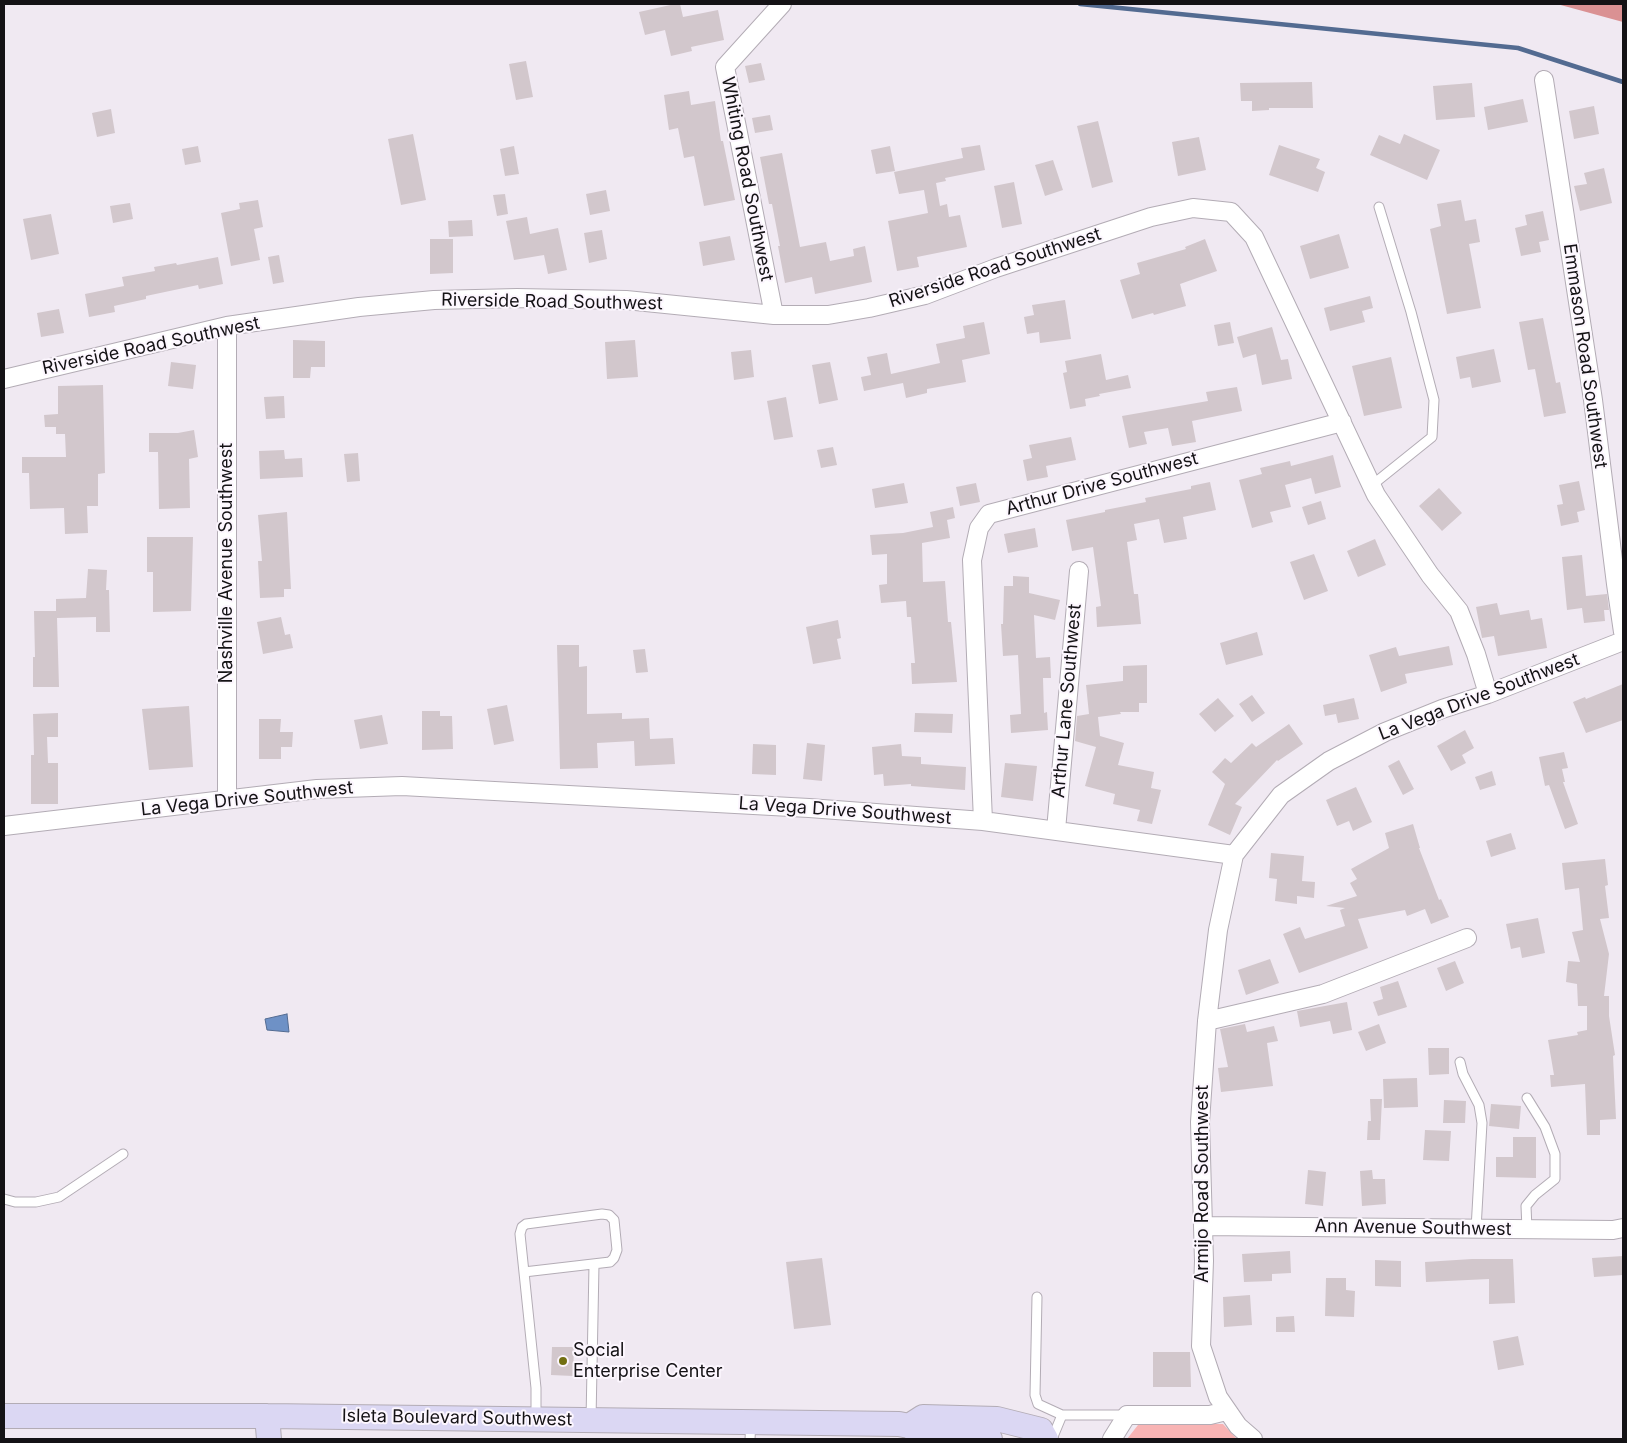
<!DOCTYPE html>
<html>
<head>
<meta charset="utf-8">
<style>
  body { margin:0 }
  #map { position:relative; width:1627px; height:1443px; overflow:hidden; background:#f0e9f2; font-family:Inter,sans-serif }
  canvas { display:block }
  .frame { position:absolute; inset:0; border:5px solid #141215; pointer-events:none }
</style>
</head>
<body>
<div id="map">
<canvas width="1627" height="1443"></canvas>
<div class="frame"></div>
</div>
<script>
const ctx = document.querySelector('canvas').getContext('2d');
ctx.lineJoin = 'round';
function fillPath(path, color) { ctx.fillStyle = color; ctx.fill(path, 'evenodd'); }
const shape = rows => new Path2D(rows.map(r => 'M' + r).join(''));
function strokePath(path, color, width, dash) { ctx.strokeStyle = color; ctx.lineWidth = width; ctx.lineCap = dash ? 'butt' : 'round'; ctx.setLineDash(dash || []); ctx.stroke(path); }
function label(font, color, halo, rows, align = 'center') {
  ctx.font = font + ' Inter,sans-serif'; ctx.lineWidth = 4; ctx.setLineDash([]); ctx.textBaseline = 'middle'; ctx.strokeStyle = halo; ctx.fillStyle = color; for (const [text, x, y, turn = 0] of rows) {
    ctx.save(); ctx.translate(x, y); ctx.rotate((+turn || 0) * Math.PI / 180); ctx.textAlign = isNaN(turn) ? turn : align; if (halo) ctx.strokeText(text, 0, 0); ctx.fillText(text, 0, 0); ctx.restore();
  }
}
fillPath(shape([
  [1144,1424,1223,1424,1237,1439,1127,1439,1138,1425]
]), '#f8b4b4');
fillPath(shape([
  [1557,4,1623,4,1623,22]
]), '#da9193');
const water = shape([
  [287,1014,289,1032,267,1030,265,1019,287,1014]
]);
fillPath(water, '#6e91c6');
strokePath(water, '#536b91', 1);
strokePath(shape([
  [1080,4,1518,48,1623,82]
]), '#536b91', 4.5);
fillPath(shape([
  [675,4,680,4,683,17,718,10,724,40,691,47,692,51,671,56,665,30,645,35,639,12],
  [526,61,533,97,516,100,509,64],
  [761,63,765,80,749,83,745,66],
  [1312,82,1313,108,1269,108,1269,110,1252,111,1252,101,1241,101,1240,83],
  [1472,83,1475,117,1436,120,1433,86],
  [689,91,691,105,715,101,721,141,723,141,735,200,704,206,694,156,684,158,678,128,669,130,664,95],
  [1523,99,1528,122,1488,130,1484,107],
  [1594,106,1599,134,1574,139,1569,111],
  [111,109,115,133,97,137,92,113],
  [770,115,773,130,755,133,752,118],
  [1098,121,1113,182,1092,188,1077,126],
  [413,134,426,200,401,205,388,139],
  [1404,134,1440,150,1427,180,1370,155,1379,135,1400,144],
  [1199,137,1206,170,1178,176,1172,142],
  [980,145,985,170,945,178,946,181,936,183,940,206,947,204,949,217,960,215,967,247,917,257,919,267,897,271,888,221,928,213,924,190,899,194,894,172,963,158,961,148],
  [1279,145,1320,159,1316,168,1325,172,1318,192,1269,175],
  [198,146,201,162,185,165,182,149],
  [514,146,519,174,505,176,500,149],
  [890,146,895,171,876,174,871,150],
  [782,153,800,247,826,242,830,261,854,256,853,249,865,246,872,282,815,294,812,277,785,283,778,246,780,246,772,204,769,204,760,157],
  [1053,160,1063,190,1045,196,1035,165],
  [1604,168,1612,203,1580,211,1574,186,1587,184,1584,173],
  [1014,182,1022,224,1002,228,994,186],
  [606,190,610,211,590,215,586,194],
  [505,194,508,214,497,216,493,195],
  [258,200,263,227,254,229,260,260,231,266,221,213,240,209,239,203],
  [1461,200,1465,221,1476,219,1480,242,1469,244,1481,308,1447,314,1430,229,1441,226,1437,204],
  [130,203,133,219,113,223,110,206],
  [1543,211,1549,240,1539,242,1541,252,1521,256,1515,228,1527,225,1525,215],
  [51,214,59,254,31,260,23,219],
  [527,217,530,234,558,228,567,270,548,274,544,255,514,260,506,221],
  [472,220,473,236,449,237,448,221],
  [602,230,607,259,589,263,584,233],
  [1339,234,1349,268,1310,279,1300,246],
  [730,236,735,260,703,266,699,242],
  [430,239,453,239,453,273,430,274],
  [1205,239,1217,271,1180,284,1186,306,1154,315,1153,313,1132,319,1120,280,1140,274,1137,263,1186,249,1185,247],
  [279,255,284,282,273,284,268,257],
  [218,257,223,284,199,289,198,285,146,296,146,299,114,306,115,312,89,317,85,294,124,286,122,277,155,271,154,267,176,263,177,265],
  [1370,296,1373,308,1362,311,1365,322,1330,331,1324,308],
  [1065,300,1071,339,1040,343,1039,332,1027,334,1024,317,1034,315,1032,305],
  [59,309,64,333,41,337,37,313],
  [1543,318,1556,383,1560,382,1566,413,1544,417,1535,369,1528,370,1519,322],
  [984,322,990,354,962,360,966,382,927,389,927,393,906,398,903,383,864,391,861,377,871,375,867,357,887,353,891,374,940,363,936,344,965,338,963,326],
  [1230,322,1234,343,1218,346,1214,325],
  [1272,327,1281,360,1288,359,1292,379,1262,385,1256,354,1243,358,1237,337],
  [293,340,325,341,325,367,311,367,310,378,293,378],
  [635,340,638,377,607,379,605,342],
  [1494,349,1501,382,1472,388,1470,377,1460,379,1456,357],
  [751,350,754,377,734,380,731,352],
  [1101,354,1106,380,1128,375,1131,388,1099,394,1100,396,1085,399,1086,406,1070,409,1063,373,1067,372,1065,361],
  [1391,357,1402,408,1364,416,1352,366],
  [171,362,196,365,193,389,168,386],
  [830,362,838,400,819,404,812,365],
  [103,385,105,473,98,474,98,506,87,506,88,533,65,534,64,508,30,509,29,473,22,473,22,457,66,457,65,434,56,434,56,427,45,427,44,415,58,414,58,386],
  [1237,387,1242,411,1192,421,1196,442,1172,446,1168,428,1144,432,1147,444,1129,448,1122,416,1208,401,1206,392],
  [284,396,285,418,266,419,264,397],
  [786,397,793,437,774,440,767,401],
  [194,430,198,457,189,459,190,508,159,509,158,452,149,452,149,433,178,433],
  [1071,437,1076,460,1046,466,1048,477,1027,481,1023,460,1032,458,1029,445],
  [833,447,837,465,821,468,817,450],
  [284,450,285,459,302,458,303,477,260,479,259,451],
  [358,453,360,481,347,482,344,454],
  [1333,455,1341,487,1315,494,1311,478,1285,485,1291,507,1270,512,1273,522,1252,528,1239,480,1262,474,1260,468,1290,461,1291,466],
  [1579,481,1585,510,1577,512,1579,522,1561,526,1557,505,1563,504,1559,485],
  [1210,482,1216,510,1183,517,1187,539,1164,543,1159,519,1134,524,1137,540,1127,542,1134,594,1138,594,1141,624,1097,627,1096,607,1101,606,1093,547,1072,551,1066,520,1105,512,1105,510,1146,502,1145,498,1191,489,1191,486],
  [904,483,908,503,875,508,872,489],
  [976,483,980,502,960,506,956,487],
  [1439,488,1462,513,1442,531,1419,506],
  [1321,501,1326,519,1308,525,1302,507],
  [953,507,955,518,947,520,950,538,922,543,923,582,945,581,948,622,951,622,957,682,912,684,911,663,915,663,911,617,907,617,906,601,881,603,879,585,887,584,887,554,872,555,870,535,903,533,933,527,930,512],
  [287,512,291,589,284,589,284,597,260,598,258,561,262,561,258,515],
  [1035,528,1038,547,1008,553,1004,534],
  [147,537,193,537,191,611,153,612,153,572,147,572],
  [1375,539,1386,565,1358,577,1347,551],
  [1314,554,1328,591,1304,600,1290,562],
  [1582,555,1586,596,1607,594,1609,610,1604,610,1605,621,1584,623,1582,608,1567,610,1562,557],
  [88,569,107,570,106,590,109,590,110,632,96,632,96,617,57,618,59,687,33,687,33,657,35,657,34,611,56,611,56,599,86,598],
  [1013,576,1029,577,1029,593,1060,600,1055,620,1034,615,1036,658,1050,657,1051,678,1043,678,1044,713,1047,712,1048,730,1011,733,1010,715,1021,714,1018,655,1003,656,1001,624,1003,624,1004,586,1013,586],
  [1497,603,1500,615,1529,610,1531,620,1542,618,1547,648,1498,656,1494,636,1482,638,1476,607],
  [281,617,285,635,290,634,293,648,263,654,257,622],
  [838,620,841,638,837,639,841,659,813,664,806,627],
  [1257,632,1263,655,1226,665,1220,643],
  [557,645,579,645,579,667,587,666,587,714,622,713,622,719,649,718,650,739,673,738,675,764,635,766,634,741,597,743,598,768,560,769],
  [1449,646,1453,665,1405,674,1407,683,1381,692,1369,655,1396,647,1399,656],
  [645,649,648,672,636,673,633,650],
  [1147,665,1147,703,1139,703,1139,712,1120,712,1121,714,1098,717,1100,736,1124,743,1118,765,1154,772,1151,788,1161,790,1152,824,1137,821,1140,810,1113,804,1115,794,1085,786,1096,747,1075,741,1077,716,1089,714,1086,685,1123,681,1123,666],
  [1623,684,1623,720,1586,733,1573,702,1585,697,1586,699],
  [1252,695,1265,713,1252,722,1239,704],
  [1218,698,1234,716,1215,732,1199,714],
  [1354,698,1359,719,1338,723,1336,714,1325,716,1323,705],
  [507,705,514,741,494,745,487,709],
  [189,706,193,767,149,770,142,709],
  [422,711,440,711,440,716,452,716,453,749,422,750],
  [58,713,58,737,47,737,48,763,58,763,58,804,31,804,31,755,34,755,33,714],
  [915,713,953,714,952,733,914,732],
  [382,715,388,744,360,749,354,720],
  [259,719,281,719,280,732,293,732,292,747,281,747,281,759,259,759],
  [1289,724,1303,744,1278,761,1277,760,1235,804,1242,807,1230,835,1208,825,1225,784,1212,772,1225,758,1231,763,1252,743,1256,747],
  [1465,730,1474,748,1462,755,1466,763,1451,771,1437,746],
  [807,743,825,745,822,781,803,779],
  [753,744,776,745,776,775,752,774],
  [901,744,902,756,921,757,921,764,966,767,965,790,911,786,911,784,884,786,883,774,874,775,872,747],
  [1564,752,1568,768,1562,769,1565,782,1563,782,1578,824,1565,829,1549,785,1545,786,1539,757],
  [1399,760,1414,789,1403,795,1388,766],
  [1005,763,1037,766,1033,801,1001,797],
  [1492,771,1496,785,1480,790,1475,777],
  [1356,787,1372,822,1353,831,1349,821,1337,826,1326,800],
  [1413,824,1420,848,1419,848,1439,900,1441,899,1449,917,1431,924,1425,909,1407,916,1405,910,1358,919,1368,948,1299,973,1283,934,1300,927,1305,939,1345,926,1340,910,1345,908,1326,906,1357,896,1350,883,1357,879,1351,869,1389,848,1385,833],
  [1511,833,1516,849,1491,857,1486,841],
  [1271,853,1304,856,1302,881,1315,882,1314,898,1297,896,1297,904,1275,901,1277,879,1269,878],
  [1605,859,1608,885,1605,886,1609,918,1600,919,1609,954,1604,996,1609,996,1609,1016,1615,1055,1613,1056,1616,1119,1600,1120,1600,1135,1587,1135,1585,1084,1551,1087,1550,1075,1554,1075,1548,1040,1578,1035,1577,1032,1587,1030,1587,1006,1578,1006,1577,984,1566,982,1568,961,1580,962,1572,932,1583,930,1579,888,1565,890,1562,863],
  [1538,918,1545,953,1522,958,1520,947,1511,949,1506,924],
  [1270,959,1279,983,1246,995,1238,970],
  [1455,961,1464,983,1446,991,1437,968],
  [1398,981,1407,1007,1378,1016,1373,1002,1383,999,1380,987],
  [1347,1002,1352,1030,1333,1034,1330,1021,1300,1027,1297,1011],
  [1245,1024,1247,1032,1274,1026,1278,1041,1267,1043,1273,1086,1221,1092,1218,1068,1228,1067,1220,1029],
  [1379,1024,1386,1043,1366,1051,1358,1032],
  [1428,1048,1449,1048,1449,1074,1429,1075],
  [1417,1078,1418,1107,1384,1108,1383,1079],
  [1370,1099,1382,1099,1380,1140,1367,1140,1368,1121,1371,1121],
  [1444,1100,1466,1101,1465,1123,1443,1123],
  [1491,1104,1521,1106,1519,1129,1489,1126],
  [1425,1130,1451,1131,1449,1161,1423,1160],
  [1513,1137,1536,1137,1536,1178,1496,1177,1496,1157,1513,1157],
  [1308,1170,1326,1172,1323,1206,1305,1204],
  [1372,1170,1373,1179,1385,1179,1386,1204,1362,1206,1360,1171],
  [1290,1251,1291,1273,1272,1274,1272,1281,1244,1282,1242,1254],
  [1623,1256,1623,1275,1594,1277,1592,1258],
  [822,1258,831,1325,794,1329,786,1262],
  [1472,1259,1513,1259,1515,1303,1489,1304,1489,1279,1426,1282,1425,1262],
  [1375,1260,1401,1261,1401,1287,1375,1286],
  [1326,1278,1346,1278,1346,1290,1355,1291,1354,1317,1325,1316],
  [1250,1295,1252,1325,1224,1327,1223,1297],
  [1294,1316,1295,1332,1276,1332,1276,1317],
  [1518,1336,1524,1365,1498,1370,1493,1341],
  [552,1347,574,1347,573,1376,551,1375],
  [1153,1352,1190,1352,1191,1387,1153,1387]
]), '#d2c7cc');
const lane = shape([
  [1371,486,1432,437,1434,400,1411,312,1379,207],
  [1460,1062,1463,1074,1479,1105,1482,1123,1476,1229],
  [4,1199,15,1202,36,1202,59,1197,123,1154],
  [1527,1229,1526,1206,1535,1195,1555,1179,1555,1154,1545,1127,1527,1098],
  [524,1272,610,1262,614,1258,617,1250,614,1220,609,1215,602,1214,526,1224,522,1227,520,1234,536,1388,536,1419],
  [1037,1297,1035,1395,1038,1404,1062,1415,1127,1415],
  [591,1420,594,1265],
  [750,1439,751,1422],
  [1052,1439,1062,1415]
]);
const street = shape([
  [1544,80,1593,400,1616,584,1623,632],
  [774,315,725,67,782,4],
  [227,326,227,800],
  [4,379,227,326,359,307,434,300,517,298,626,300,774,315,828,315,869,308,925,295,996,268,1151,217,1193,208,1231,212,1254,237,1376,495,1430,575,1459,611,1476,654,1488,694],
  [983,821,972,560,979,528,989,514,1342,422],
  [4,826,317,789,402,786,809,808,983,821,1234,855],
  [1056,830,1079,571],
  [1207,1021,1323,994,1467,938],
  [1203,1226,1613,1230,1623,1228],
  [1112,1439,1127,1415,1210,1415,1226,1411],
  [1253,1439,1238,1426,1218,1397,1201,1346,1204,1261,1200,1122,1207,1021,1218,930,1234,855,1281,795,1329,761,1385,732,1442,709,1488,694,1623,641]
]);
const secondary = shape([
  [4,1416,267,1416,899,1424,909,1426,923,1434,969,1435,990,1439],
  [267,1416,269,1439],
  [909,1426,923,1417,997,1419,1041,1430,1046,1439]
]);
strokePath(lane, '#b3acb5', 11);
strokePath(street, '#b3acb5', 20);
strokePath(secondary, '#b3acb5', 26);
strokePath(lane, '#fff', 9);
strokePath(street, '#fff', 18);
strokePath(secondary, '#dbd7f3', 24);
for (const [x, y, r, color] of [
  [563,1361,5,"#716f11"]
]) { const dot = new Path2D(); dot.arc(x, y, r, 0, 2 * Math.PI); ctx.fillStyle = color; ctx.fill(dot); strokePath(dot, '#fcf6fe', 2); }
label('18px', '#141215', '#fcf6fe', [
  ["Whiting Road Southwest",747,179,79],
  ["Riverside Road Southwest",995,268,-18],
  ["Riverside Road Southwest",552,302,1],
  ["Riverside Road Southwest",151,346,-12],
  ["Emmason Road Southwest",1585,356,82],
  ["Arthur Drive Southwest",1102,484,-15],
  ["Nashville Avenue Southwest",227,563,-90],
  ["La Vega Drive Southwest",1479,697,-21],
  ["Arthur Lane Southwest",1067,701,-85],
  ["La Vega Drive Southwest",247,799,-6],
  ["La Vega Drive Southwest",845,811,4],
  ["Armijo Road Southwest",1203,1184,-90],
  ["Ann Avenue Southwest",1413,1228,1],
  ["Isleta Boulevard Southwest",457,1418,1]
]);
label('18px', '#141215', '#fcf6fe', [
  ["Social",573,1351],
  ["Enterprise Center",573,1372]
], 'left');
</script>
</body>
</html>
